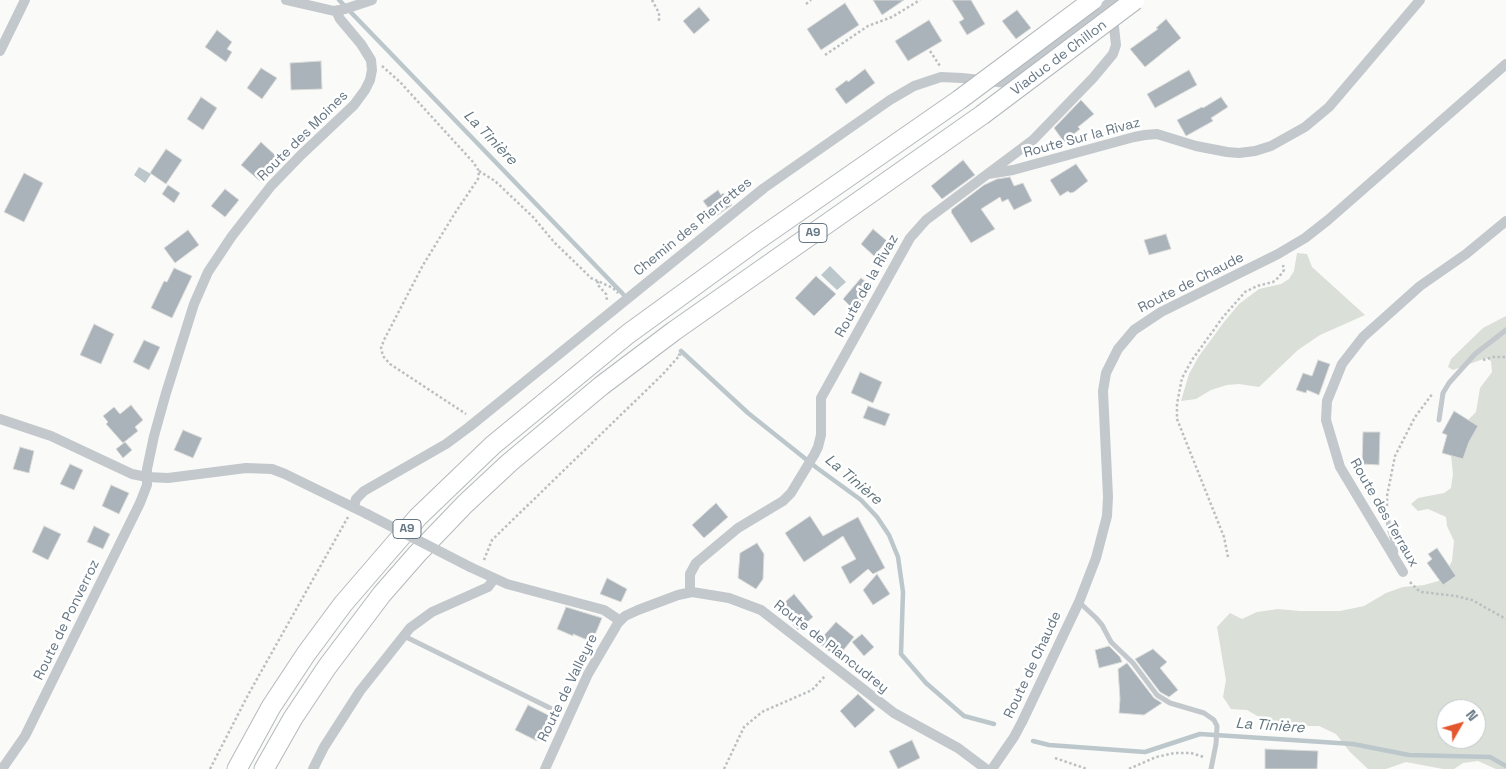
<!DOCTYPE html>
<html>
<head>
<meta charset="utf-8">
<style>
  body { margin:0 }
  #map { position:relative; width:1506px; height:769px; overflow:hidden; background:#fafaf8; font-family:"Space Grotesk",sans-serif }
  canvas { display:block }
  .north { position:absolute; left:1436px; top:699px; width:50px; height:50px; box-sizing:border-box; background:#fff; border:1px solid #c1c8cd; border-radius:50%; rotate:52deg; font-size:14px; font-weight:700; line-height:20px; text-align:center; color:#657683 }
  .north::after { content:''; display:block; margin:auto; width:18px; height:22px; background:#e4572e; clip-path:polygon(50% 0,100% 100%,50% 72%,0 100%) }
</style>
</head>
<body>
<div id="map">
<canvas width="1506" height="769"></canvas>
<div class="north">N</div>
</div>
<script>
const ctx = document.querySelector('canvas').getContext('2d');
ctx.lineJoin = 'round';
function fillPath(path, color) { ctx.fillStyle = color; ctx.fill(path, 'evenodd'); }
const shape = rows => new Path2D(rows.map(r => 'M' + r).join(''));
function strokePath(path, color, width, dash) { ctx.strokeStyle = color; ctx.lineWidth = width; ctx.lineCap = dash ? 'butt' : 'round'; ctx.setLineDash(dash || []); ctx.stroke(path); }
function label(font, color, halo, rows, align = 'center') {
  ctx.font = font + ' "Space Grotesk",sans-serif'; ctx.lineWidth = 5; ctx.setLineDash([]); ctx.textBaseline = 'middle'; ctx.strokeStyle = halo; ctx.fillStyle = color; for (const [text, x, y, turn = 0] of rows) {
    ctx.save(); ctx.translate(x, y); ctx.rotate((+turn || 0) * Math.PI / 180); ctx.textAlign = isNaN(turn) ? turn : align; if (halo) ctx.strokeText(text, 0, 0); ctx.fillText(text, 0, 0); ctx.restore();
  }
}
fillPath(shape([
  [1297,253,1307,254,1312,267,1365,315,1320,335,1298,350,1259,387,1239,384,1227,385,1211,390,1196,399,1181,401,1189,374,1199,356,1224,322,1239,304,1259,289,1281,284,1289,279,1294,271],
  [1506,316,1506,769,1496,769,1478,761,1463,763,1454,769,1443,769,1406,762,1386,769,1368,769,1350,752,1336,734,1319,726,1281,726,1266,721,1247,710,1231,709,1223,697,1226,680,1217,627,1230,613,1242,619,1257,612,1278,609,1300,611,1340,611,1364,606,1386,593,1403,587,1424,585,1442,580,1452,561,1454,541,1447,526,1446,517,1428,509,1418,511,1411,504,1418,498,1444,493,1451,488,1453,474,1451,455,1452,444,1469,419,1476,412,1480,388,1492,372,1491,361,1486,358,1453,370,1448,367,1451,359,1483,328],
  [1446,709,1476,709,1476,739,1446,739]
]), '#dadfd7');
fillPath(shape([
  [139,167,151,174,145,183,134,175],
  [830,266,846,282,837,290,821,275]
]), '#bbc7cb');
strokePath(shape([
  [339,0,623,294],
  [681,351,748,413,817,468,861,500,877,517,889,535,898,557,903,592,901,654,926,683,964,716,994,724],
  [1033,741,1049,745,1145,752,1200,734,1353,744,1409,755,1490,757,1506,766]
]), '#bbc7cb', 4.5);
const building = shape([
  [873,0,904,0,882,15,873,0],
  [952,0,971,0,985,24,967,35,959,22,964,19,952,0],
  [845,3,859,25,821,50,807,29,845,3],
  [699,7,710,20,694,34,683,21,699,7],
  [1017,10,1031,28,1016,39,1002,21,1017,10],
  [1166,19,1181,38,1145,67,1130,49,1158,29,1156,28,1166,19],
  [929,20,942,41,908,61,895,41,929,20],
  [217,30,232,42,227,49,232,52,226,62,205,47,217,30],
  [321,61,322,89,291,90,290,63,321,61],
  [261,68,277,78,262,99,247,88,261,68],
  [865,69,875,83,846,104,835,89,847,80,848,82,865,69],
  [1189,70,1197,85,1155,108,1147,94,1189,70],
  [201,97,217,108,203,130,187,119,201,97],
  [1221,97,1228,107,1211,118,1213,121,1186,136,1177,120,1202,107,1203,108,1221,97],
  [1081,100,1094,114,1078,127,1080,129,1064,142,1054,128,1081,100],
  [261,142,276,156,265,168,269,172,260,181,241,165,261,142],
  [166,149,182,160,166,184,150,173,166,149],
  [963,160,975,175,942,199,931,186,963,160],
  [1076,164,1088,181,1074,192,1070,193,1068,191,1060,196,1050,180,1076,164],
  [24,173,43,183,24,222,4,212,24,173],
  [1010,177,1014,186,1023,183,1032,201,1014,210,1008,199,1002,202,1000,197,981,209,995,229,971,243,951,212,952,211,951,210,984,185,997,179,1010,177],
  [168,185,180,193,174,203,162,194,168,185],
  [225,189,239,200,225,217,211,206,225,189],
  [718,190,721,195,723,193,732,205,715,217,703,201,718,190],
  [873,229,887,241,874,256,861,244,873,229],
  [188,230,199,245,175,263,164,248,188,230],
  [1166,234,1171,249,1149,255,1144,240,1166,234],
  [174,268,192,276,172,318,151,308,164,281,167,282,174,268],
  [816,276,836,294,814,316,795,298,816,276],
  [861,278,871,286,861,298,864,300,855,311,843,299,861,278],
  [94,324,114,334,101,364,80,355,94,324],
  [144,340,160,347,149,370,133,362,144,340],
  [1318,360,1330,364,1319,395,1307,390,1306,393,1296,390,1303,373,1312,376,1318,360],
  [860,372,882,382,873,403,851,393,860,372],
  [131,405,143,420,135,427,138,431,123,443,106,424,108,422,103,416,114,407,120,414,131,405],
  [868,406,890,414,885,426,863,418,868,406],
  [1454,411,1478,426,1469,442,1463,459,1442,453,1447,435,1442,433,1454,411],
  [183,430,202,438,193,458,174,450,183,430],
  [1363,432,1380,432,1379,465,1362,464,1363,432],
  [125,442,132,450,123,458,116,449,125,442],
  [20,447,34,451,29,473,13,469,20,447],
  [70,464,83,470,74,490,60,484,70,464],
  [111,485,129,493,119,514,102,506,111,485],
  [716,503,728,517,704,538,692,525,716,503],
  [810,516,823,536,858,517,885,568,873,574,868,569,850,584,841,567,856,559,843,536,804,562,785,533,810,516],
  [44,526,61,534,48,560,32,552,44,526],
  [94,526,110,534,103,549,87,542,94,526],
  [757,543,764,554,763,579,756,589,738,578,740,553,757,543],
  [1437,548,1456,576,1443,585,1427,563,1432,559,1428,554,1437,548],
  [877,574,890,594,873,605,863,590,877,574],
  [607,578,627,589,621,602,600,594,607,578],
  [794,594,813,617,798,630,778,608,794,594],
  [566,607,602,618,592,642,573,634,573,636,557,629,566,607],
  [836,622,854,637,837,658,818,642,836,622],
  [862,634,874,647,864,656,852,642,862,634],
  [1109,646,1120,657,1122,662,1099,668,1095,650,1109,646],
  [1153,649,1167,662,1160,668,1178,690,1169,697,1160,692,1135,659,1153,649],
  [1127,663,1154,698,1162,703,1144,715,1119,713,1120,699,1118,669,1127,663],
  [858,694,875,710,855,728,840,711,858,694],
  [528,705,550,716,537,741,515,730,528,705],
  [912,740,920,758,898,769,889,751,912,740],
  [1265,749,1318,751,1317,769,1265,769,1265,749]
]);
fillPath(building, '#aab3b9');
strokePath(building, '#dcdcda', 1);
const motorway = shape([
  [237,769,271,707,306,654,343,604,418,517,493,445,628,334,756,241,959,100],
  [264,769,293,718,327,667,382,594,417,554,465,504,509,463,601,386,674,331,982,115]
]);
strokePath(motorway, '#b4b9bd', 21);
strokePath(shape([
  [652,0,659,13,659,21],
  [806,4,811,0],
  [930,51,940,66],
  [825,55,868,26,892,17,920,0],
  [382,66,400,82,473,162,479,171,478,179,455,213,423,265,384,340,381,348,383,356,390,364,466,414],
  [479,171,495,181,533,217,554,242,591,278,613,288,618,293],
  [598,281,597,284,606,294,607,300],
  [1483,360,1493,357,1506,357],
  [1387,506,1387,496,1395,456,1415,417,1433,393],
  [1228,557,1224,537,1177,419,1177,404,1182,378,1192,360,1223,317,1245,292,1257,286,1273,282,1279,277,1284,270,1283,265],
  [484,560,492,540,663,374,680,355,678,354],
  [1410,582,1418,590,1422,592,1456,596,1472,600,1506,619],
  [1055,758,1087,769],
  [210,769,248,695,348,517],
  [724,769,744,727,762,712,812,690,826,675],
  [1129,769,1156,757,1175,753,1191,753,1204,757]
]), '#bbbfc2', 2.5, [2.5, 2.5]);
strokePath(shape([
  [1439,420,1443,393,1449,383,1475,354,1506,330],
  [1387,514,1389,528,1396,551,1394,556],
  [1079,602,1096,618,1102,625,1111,642,1133,663,1157,695,1170,703,1204,713,1214,720,1217,726,1216,744,1211,769],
  [404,636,554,710]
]), '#c3c8cc', 5);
strokePath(shape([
  [286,0,334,11,345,9,372,0],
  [0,51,25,0],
  [988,174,1013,170,1134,137,1145,135,1157,134,1196,146,1227,152,1239,153,1255,151,1271,146,1305,127,1329,107,1420,0],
  [0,419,51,436,132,474,147,477,168,478,246,468,272,469,285,474,367,514],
  [354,507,356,499,364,491,446,444,469,427,764,188,890,100,914,86,941,77,962,78,1007,83,1113,0],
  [470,567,507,584,604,610,619,620],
  [1403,572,1340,467,1326,420,1327,401,1342,364,1363,337,1420,286,1466,254,1506,221],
  [690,592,690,574,696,563,738,528,783,501,791,493,814,455,818,447,821,435,821,398,910,238,926,220,1033,140,1093,78,1113,54,1116,45,1114,27,1106,16],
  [2,769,25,736,140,503,147,485,147,469,154,436,166,393,194,304,208,272,232,236,271,186,301,155,354,105,365,90,370,80,372,70,371,60,361,44,340,19,336,11],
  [313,769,324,747,360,691,410,628,432,612,488,587,494,579],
  [545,769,588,674,618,623,625,616,638,610,678,595,692,592,729,598,761,610,894,713,958,748,986,769],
  [992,769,1014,737,1022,722,1079,602,1096,558,1107,516,1108,497,1103,391,1106,373,1118,349,1134,330,1161,312,1278,254,1305,238,1328,220,1506,64]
]), '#c3c8cc', 10);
strokePath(motorway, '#fff', 19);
const motorwayBridge = shape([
  [959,100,1093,0],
  [982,115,1135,0]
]);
strokePath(motorwayBridge, '#b4b9bd', 21, []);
strokePath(shape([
  [367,514,470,567]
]), '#c3c8cc', 10);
strokePath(motorwayBridge, '#fff', 19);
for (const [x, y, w] of [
  [813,233,28],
  [407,529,28]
]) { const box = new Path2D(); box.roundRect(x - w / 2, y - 9.5, w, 19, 4); ctx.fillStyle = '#fff'; ctx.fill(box); strokePath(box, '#657683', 1); }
label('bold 12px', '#657683', null, [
  ["A9",813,233],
  ["A9",407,529]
]);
label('14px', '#657683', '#fff', [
  ["Viaduc de Chillon",1059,58,-37],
  ["Route des Moines",303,136,-45],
  ["Route Sur la Rivaz",1082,138,-15],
  ["Chemin des Pierrettes",693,227,-39],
  ["Route de Chaude",1191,283,-27],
  ["Route de la Rivaz",867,286,-61],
  ["Route des Terraux",1384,513,60],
  ["Route de Ponverroz",67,620,-64],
  ["Route de Plancudrey",831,647,38],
  ["Route de Chaude",1033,665,-65],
  ["Route de Valleyre",568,688,-64]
]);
label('italic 15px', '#60757c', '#fff', [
  ["La Tinière",490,138,46],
  ["La Tinière",853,480,40],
  ["La Tinière",1270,726,4]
]);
</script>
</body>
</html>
